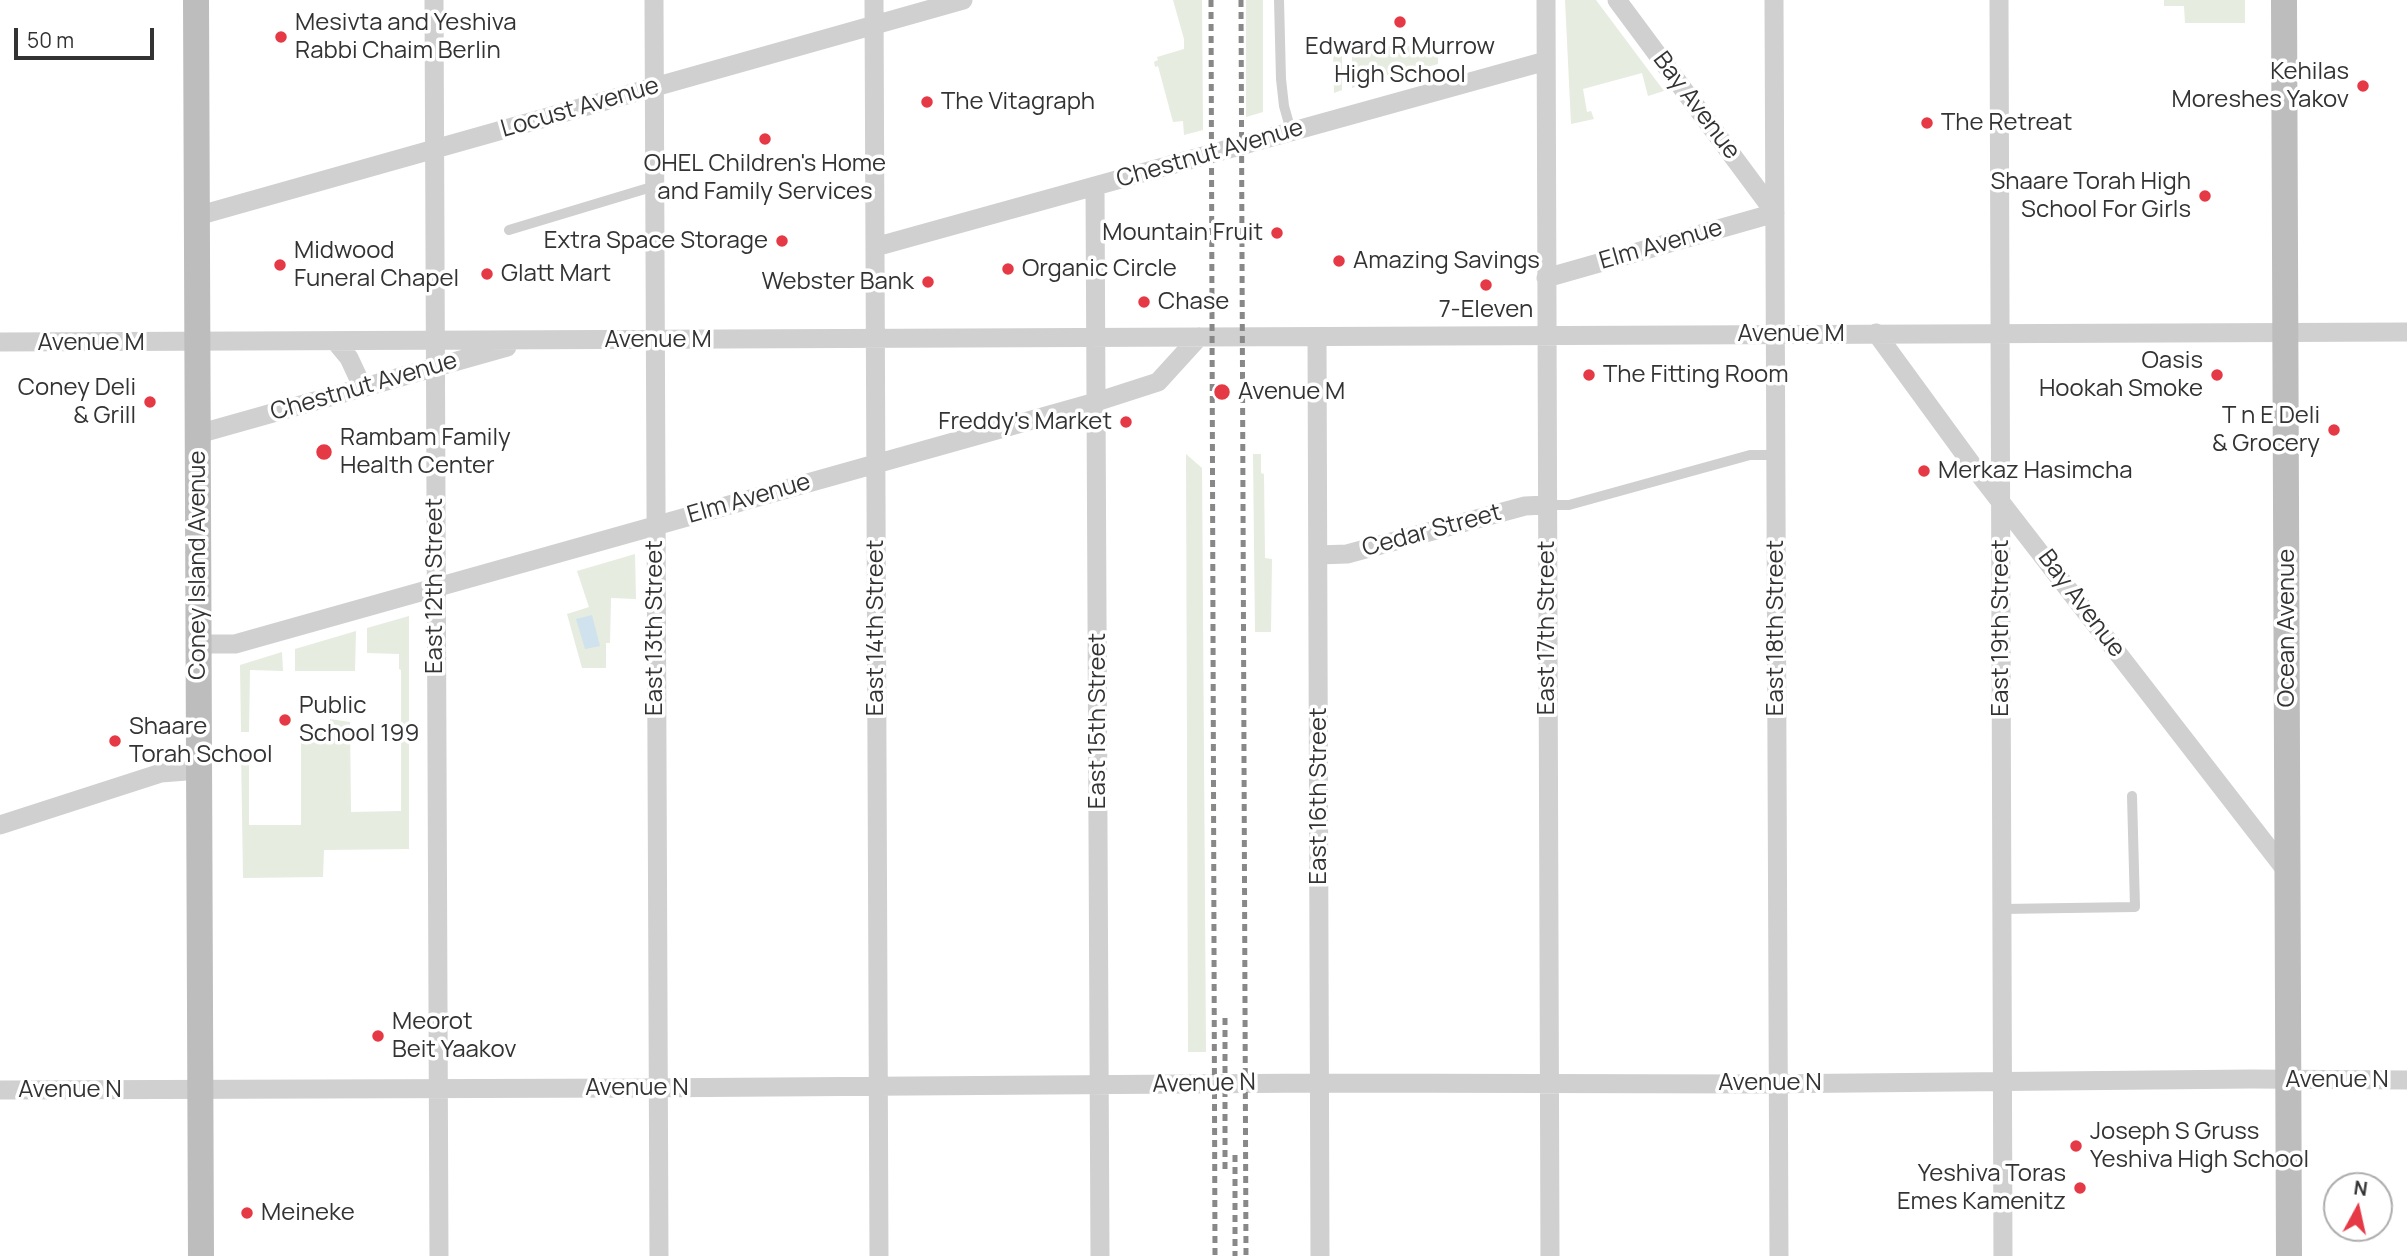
<!DOCTYPE html>
<html>
<head>
<meta charset="utf-8">
<style>
  body { margin:0 }
  #map { position:relative; width:2407px; height:1256px; overflow:hidden; background:#fff; font-family:Manrope,sans-serif }
  canvas { display:block }
  .north { position:absolute; left:2323px; top:1172px; width:70px; height:70px; box-sizing:border-box; background:#fff; border:2px solid #adadad; border-radius:50%; rotate:8deg; font-size:19px; font-weight:700; line-height:28px; text-align:center; color:#333 }
  .north::after { content:''; display:block; margin:auto; width:24px; height:32px; background:#e63946; clip-path:polygon(50% 0,100% 100%,50% 72%,0 100%) }
  .scale { position:absolute; left:14px; top:28px; width:140px; height:32px; box-sizing:border-box; border:4px solid #333; border-top:0; padding-left:9px; font-size:21px; line-height:24px; white-space:nowrap; color:#333; -webkit-text-stroke:5px #fff; paint-order:stroke }
</style>
</head>
<body>
<div id="map">
<canvas width="2407" height="1256"></canvas>
<div class="north">N</div>
<div class="scale">50 m</div>
</div>
<script>
const ctx = document.querySelector('canvas').getContext('2d');
ctx.lineJoin = 'round';
function fillPath(path, color) { ctx.fillStyle = color; ctx.fill(path, 'evenodd'); }
const shape = rows => new Path2D(rows.map(r => 'M' + r).join(''));
function strokePath(path, color, width, dash) { ctx.strokeStyle = color; ctx.lineWidth = width; ctx.lineCap = dash ? 'butt' : 'round'; ctx.setLineDash(dash || []); ctx.stroke(path); }
function label(font, color, halo, rows, align = 'center') {
  ctx.font = font + ' Manrope,sans-serif'; ctx.lineWidth = 7; ctx.setLineDash([]); ctx.textBaseline = 'middle'; ctx.strokeStyle = halo; ctx.fillStyle = color; for (const [text, x, y, turn = 0] of rows) {
    ctx.save(); ctx.translate(x, y); ctx.rotate((+turn || 0) * Math.PI / 180); ctx.textAlign = isNaN(turn) ? turn : align; if (halo) ctx.strokeText(text, 0, 0); ctx.fillText(text, 0, 0); ctx.restore();
  }
}
fillPath(shape([
  [1173,0,1202,0,1203,130,1184,135,1183,121,1173,122,1158,66,1155,67,1154,62,1158,60,1157,57,1184,49,1184,39],
  [1246,0,1263,0,1263,112,1246,117],
  [1565,0,1596,0,1664,91,1648,96,1642,73,1583,89,1587,112,1591,111,1594,119,1571,124],
  [2164,0,2245,0,2245,23,2185,23,2184,6,2164,6],
  [1333,45,1342,47,1342,90,1334,93],
  [1352,46,1438,46,1438,64,1352,88],
  [1186,454,1202,468,1206,1052,1188,1052],
  [1253,454,1261,454,1261,473,1264,474,1265,558,1272,559,1271,632,1255,632],
  [635,554,636,599,611,598,610,643,606,643,606,668,582,668,567,614,589,607,577,571],
  [409,616,409,849,324,850,323,877,243,878,241,749,249,749,249,825,301,825,301,726,307,726,308,731,330,730,330,719,350,722,351,812,401,811,401,670,399,669,399,654,367,653,367,628],
  [356,631,355,671,295,671,295,649],
  [282,652,283,671,250,670,249,732,241,732,240,665]
]), '#e6ecdf');
fillPath(shape([
  [592,615,600,646,585,649,576,619]
]), '#cfe2ee');
strokePath(shape([
  [1279,0,1281,79,1284,106,1291,131],
  [509,230,655,186],
  [1547,505,1569,505,1750,455,1776,455],
  [2002,909,2135,907,2132,796]
]), '#d0d0d0', 10);
strokePath(shape([
  [434,0,439,1256],
  [654,0,659,1256],
  [874,0,879,1256],
  [1546,0,1550,1256],
  [1774,0,1779,1256],
  [1999,0,2003,1256],
  [1095,186,1100,1256],
  [197,216,963,0],
  [875,247,1546,61],
  [1546,278,1775,213,1617,0],
  [1876,333,1979,474,2288,873],
  [1317,337,1320,1256],
  [335,341,349,358,363,388],
  [0,342,2407,332],
  [198,434,507,347],
  [1318,555,1347,554,1525,506,1546,505],
  [199,644,235,644,1096,402,1158,382,1199,337],
  [0,825,161,773,199,770],
  [0,1090,639,1088,1320,1083,1759,1084,2251,1079,2407,1080]
]), '#d0d0d0', 19);
strokePath(shape([
  [196,0,201,1256],
  [2284,0,2289,1256]
]), '#bdbdbd', 26);
strokePath(shape([
  [1211,0,1215,1256],
  [1241,0,1246,1256],
  [1225,1018,1225,1169],
  [1235,1155,1235,1256]
]), '#888', 5, [7, 5]);
for (const [x, y, r, color] of [
  [1400,22,7,"#e63946"],
  [281,37,7,"#e63946"],
  [2363,86,7,"#e63946"],
  [927,102,7,"#e63946"],
  [1927,123,7,"#e63946"],
  [765,139,7,"#e63946"],
  [2205,196,7,"#e63946"],
  [1277,233,7,"#e63946"],
  [782,241,7,"#e63946"],
  [1339,261,7,"#e63946"],
  [280,265,7,"#e63946"],
  [1008,269,7,"#e63946"],
  [487,274,7,"#e63946"],
  [928,282,7,"#e63946"],
  [1486,285,7,"#e63946"],
  [1144,302,7,"#e63946"],
  [1589,375,7,"#e63946"],
  [2217,375,7,"#e63946"],
  [1222,392,9,"#e63946"],
  [150,402,7,"#e63946"],
  [1126,422,7,"#e63946"],
  [2334,430,7,"#e63946"],
  [324,452,9,"#e63946"],
  [1924,471,7,"#e63946"],
  [285,720,7,"#e63946"],
  [115,741,7,"#e63946"],
  [378,1036,7,"#e63946"],
  [2076,1146,7,"#e63946"],
  [2080,1188,7,"#e63946"],
  [247,1213,7,"#e63946"]
]) { const dot = new Path2D(); dot.arc(x, y, r, 0, 2 * Math.PI); ctx.fillStyle = color; ctx.fill(dot); strokePath(dot, '#fff', 2.5); }
label('24px', '#333', '#fff', [
  ["Mesivta and Yeshiva",295,23],
  ["Rabbi Chaim Berlin",295,51],
  ["Edward R Murrow",1400,47,"center"],
  ["High School",1400,75,"center"],
  ["Kehilas",2349,72,"right"],
  ["Moreshes Yakov",2349,100,"right"],
  ["The Vitagraph",941,102],
  ["The Retreat",1941,123],
  ["OHEL Children's Home",765,164,"center"],
  ["and Family Services",765,192,"center"],
  ["Shaare Torah High",2191,182,"right"],
  ["School For Girls",2191,210,"right"],
  ["Mountain Fruit",1263,233,"right"],
  ["Extra Space Storage",768,241,"right"],
  ["Midwood",294,251],
  ["Funeral Chapel",294,279],
  ["Amazing Savings",1353,261],
  ["Organic Circle",1022,269],
  ["Glatt Mart",501,274],
  ["Webster Bank",914,282,"right"],
  ["Chase",1158,302],
  ["7-Eleven",1486,310,"center"],
  ["Oasis",2203,361,"right"],
  ["Hookah Smoke",2203,389,"right"],
  ["The Fitting Room",1603,375],
  ["Coney Deli",136,388,"right"],
  ["& Grill",136,416,"right"],
  ["Avenue M",1238,392],
  ["T n E Deli",2320,416,"right"],
  ["& Grocery",2320,444,"right"],
  ["Freddy's Market",1112,422,"right"],
  ["Rambam Family",340,438],
  ["Health Center",340,466],
  ["Merkaz Hasimcha",1938,471],
  ["Public",299,706],
  ["School 199",299,734],
  ["Shaare",129,727],
  ["Torah School",129,755],
  ["Meorot",392,1022],
  ["Beit Yaakov",392,1050],
  ["Joseph S Gruss",2090,1132],
  ["Yeshiva High School",2090,1160],
  ["Yeshiva Toras",2066,1174,"right"],
  ["Emes Kamenitz",2066,1202,"right"],
  ["Meineke",261,1213]
], 'left');
label('24px', '#333', '#fff', [
  ["Bay Avenue",1696,106,53],
  ["Locust Avenue",580,108,-16],
  ["Chestnut Avenue",1210,154,-16],
  ["Elm Avenue",1661,245,-16],
  ["Avenue M",1791,334],
  ["Avenue M",658,340],
  ["Avenue M",91,343],
  ["Chestnut Avenue",364,387,-16],
  ["Elm Avenue",749,499,-16],
  ["Cedar Street",1432,531,-15],
  ["Coney Island Avenue",198,565,-90],
  ["East 12th Street",435,586,-90],
  ["Bay Avenue",2081,604,53],
  ["East 13th Street",655,628,-90],
  ["East 14th Street",876,628,-90],
  ["East 17th Street",1547,628,-90],
  ["East 18th Street",1776,628,-90],
  ["East 19th Street",2001,628,-90],
  ["Ocean Avenue",2287,628,-90],
  ["East 15th Street",1098,721,-90],
  ["East 16th Street",1319,796,-90],
  ["Avenue N",2337,1080],
  ["Avenue N",1770,1083],
  ["Avenue N",1204,1084,-1],
  ["Avenue N",637,1088],
  ["Avenue N",70,1090]
]);
</script>
</body>
</html>
